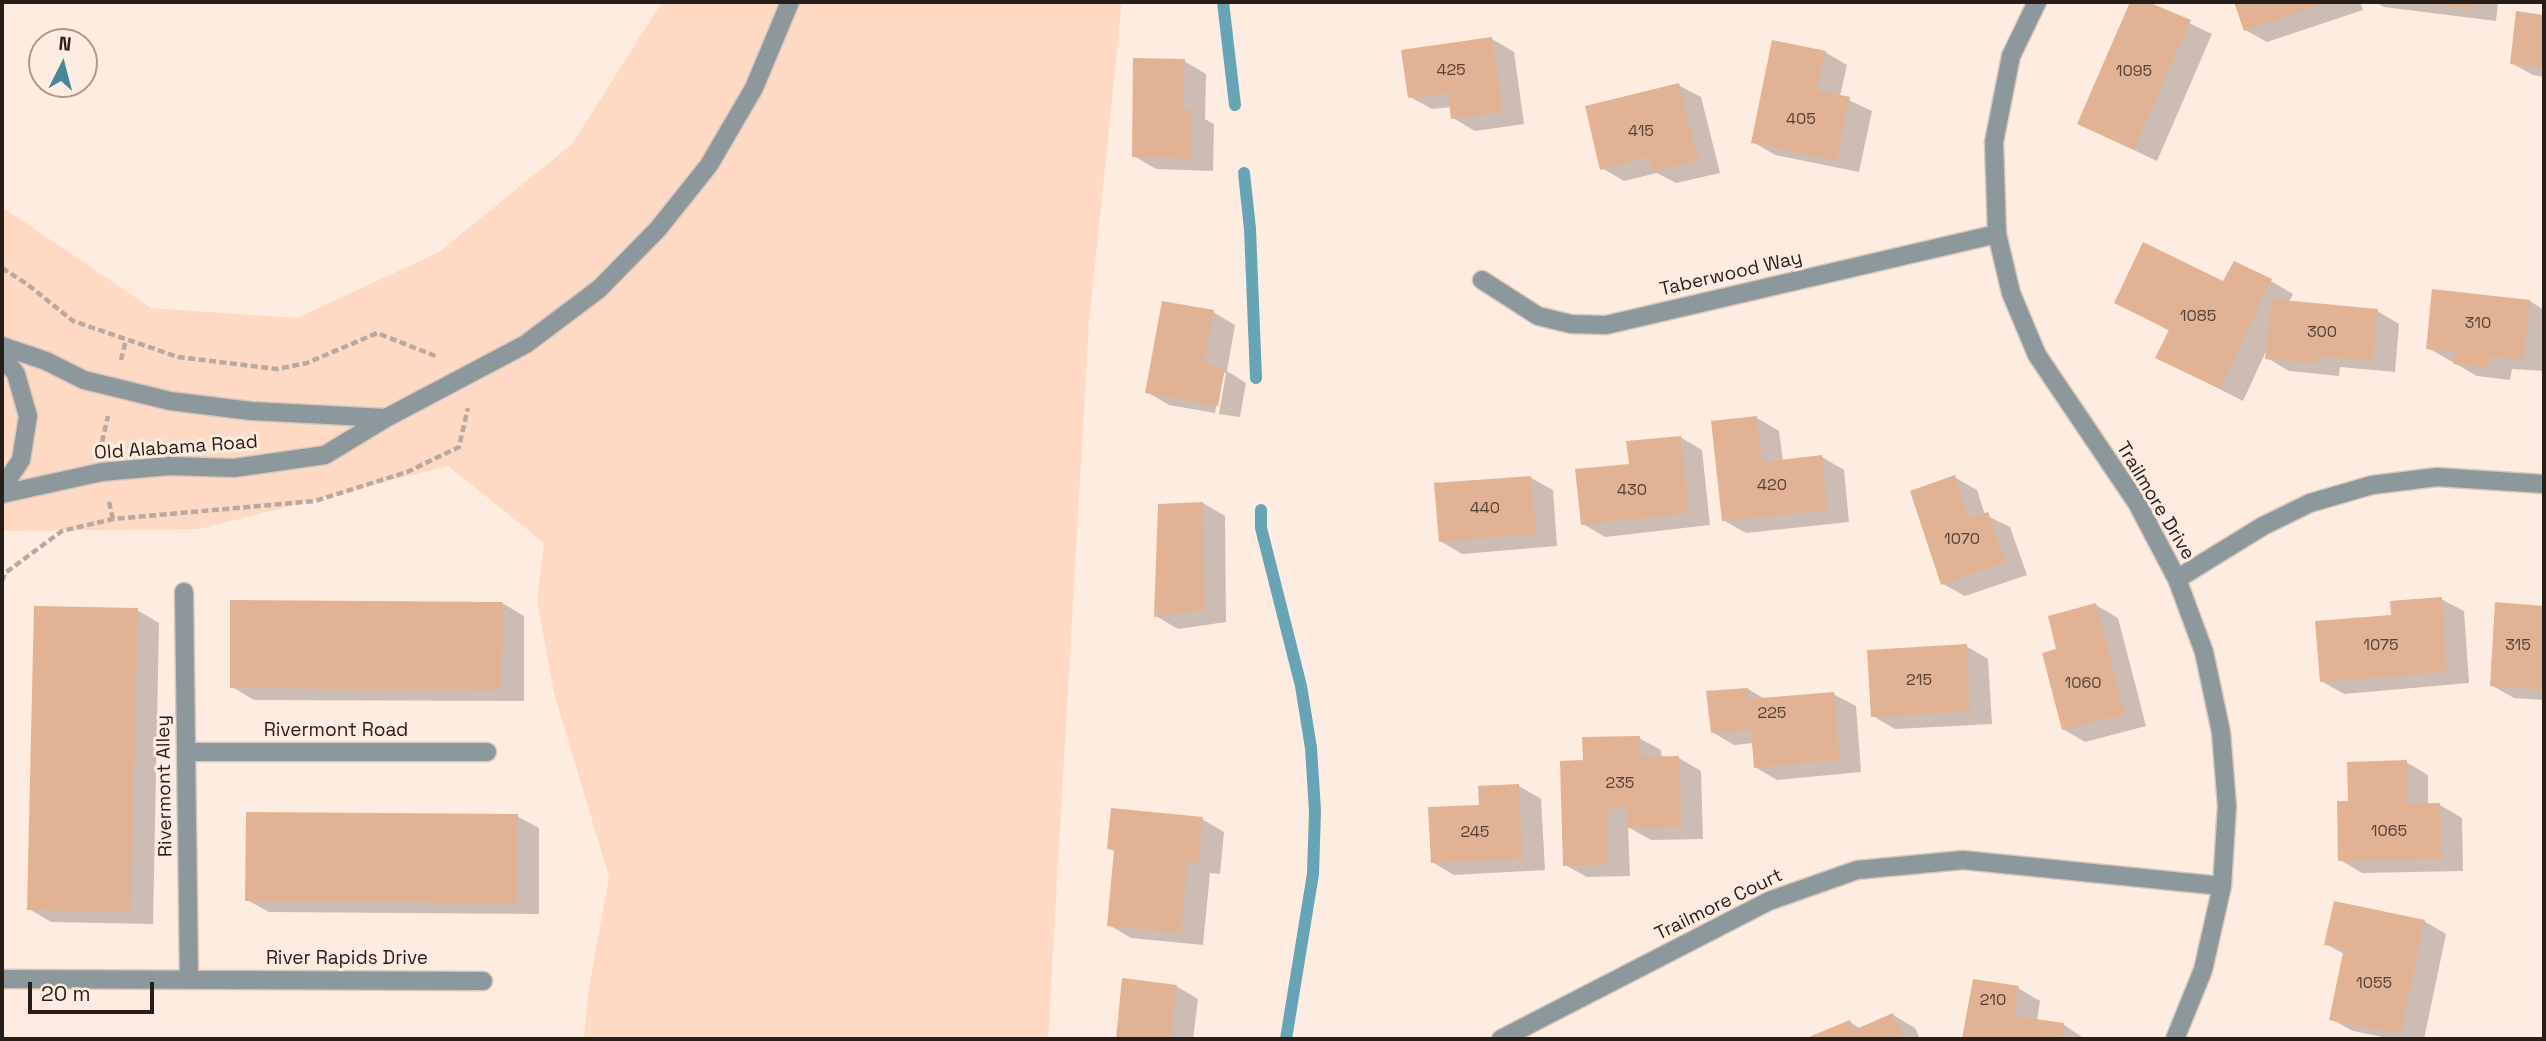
<!DOCTYPE html>
<html>
<head>
<meta charset="utf-8">
<style>
  body { margin:0 }
  #map { position:relative; width:2546px; height:1041px; overflow:hidden; background:#ffece0; font-family:"Space Grotesk",sans-serif }
  canvas { display:block }
  .frame { position:absolute; inset:0; border:4px solid #271e19; pointer-events:none }
  .north { position:absolute; left:28px; top:28px; width:70px; height:70px; box-sizing:border-box; background:#ffece0; border:2px solid #a99a90; border-radius:50%; rotate:6deg; font-size:19px; font-weight:700; line-height:28px; text-align:center; color:#271e19 }
  .north::after { content:''; display:block; margin:auto; width:24px; height:32px; background:#468899; clip-path:polygon(50% 0,100% 100%,50% 72%,0 100%) }
  .scale { position:absolute; left:28px; top:982px; width:126px; height:32px; box-sizing:border-box; border:4px solid #271e19; border-top:0; padding-left:9px; font-size:21px; line-height:24px; white-space:nowrap; color:#271e19; -webkit-text-stroke:5px #ffece0; paint-order:stroke }
</style>
</head>
<body>
<div id="map">
<canvas width="2546" height="1041"></canvas>
<div class="frame"></div>
<div class="north">N</div>
<div class="scale">20 m</div>
</div>
<script>
const ctx = document.querySelector('canvas').getContext('2d');
ctx.lineJoin = 'round';
function fillPath(path, color) { ctx.fillStyle = color; ctx.fill(path, 'evenodd'); }
const shape = rows => new Path2D(rows.map(r => 'M' + r).join(''));
function strokePath(path, color, width, dash) { ctx.strokeStyle = color; ctx.lineWidth = width; ctx.lineCap = dash ? 'butt' : 'round'; ctx.setLineDash(dash || []); ctx.stroke(path); }
function label(font, color, halo, rows, align = 'center') {
  ctx.font = font + ' "Space Grotesk",sans-serif'; ctx.lineWidth = 6; ctx.setLineDash([]); ctx.textBaseline = 'middle'; ctx.strokeStyle = halo; ctx.fillStyle = color; for (const [text, x, y, turn = 0] of rows) {
    ctx.save(); ctx.translate(x, y); ctx.rotate((+turn || 0) * Math.PI / 180); ctx.textAlign = isNaN(turn) ? turn : align; if (halo) ctx.strokeText(text, 0, 0); ctx.fillText(text, 0, 0); ctx.restore();
  }
}
fillPath(shape([
  [662,2,1122,2,1089,323,1048,1039,584,1039,588,993,609,877,554,693,537,601,544,543,448,466,200,529,2,531,2,207,151,308,297,318,439,252,572,144]
]), '#fedac4');
fillPath(shape([
  [2132,2,2144,2,2212,34,2157,161,2079,124],
  [2236,2,2360,2,2363,10,2267,42,2245,30],
  [2375,2,2498,2,2496,21,2384,7],
  [2517,13,2544,16,2544,77,2533,75,2511,63],
  [1492,39,1514,52,1524,124,1475,131,1453,118,1452,107,1432,109,1410,97],
  [1825,52,1847,65,1840,96,1872,111,1859,172,1775,155,1753,142],
  [1184,61,1206,74,1205,119,1214,124,1213,171,1156,169,1134,156],
  [1678,85,1701,97,1720,173,1676,183,1657,173,1624,181,1602,168],
  [2271,281,2293,294,2289,302,2377,311,2399,324,2395,372,2340,367,2339,376,2289,371,2267,358,2268,347,2243,401,2157,357,2170,331,2117,303,2224,283],
  [2530,301,2544,310,2544,371,2512,369,2510,380,2477,376,2428,348],
  [1213,312,1235,325,1227,371,1246,383,1240,417,1219,414,1226,373,1222,373,1215,413,1169,405,1147,392],
  [1757,418,1779,431,1783,461,1822,457,1844,470,1849,522,1746,533,1723,520],
  [1680,437,1702,450,1710,525,1605,537,1583,524,1631,465],
  [1954,477,1977,490,1985,515,2010,527,2027,575,1965,596,1943,584],
  [1531,478,1553,490,1557,546,1462,554,1440,541],
  [1203,503,1225,516,1226,622,1178,629,1156,616],
  [2441,599,2464,611,2469,683,2344,694,2321,681,2393,616],
  [502,603,524,616,524,701,254,700,232,687],
  [2497,604,2544,608,2544,700,2514,698,2491,685],
  [2096,605,2118,618,2146,726,2085,742,2063,729,2058,651],
  [137,610,159,623,153,924,51,922,29,909],
  [1966,646,1988,659,1992,724,1895,729,1873,716],
  [1748,689,1765,699,1833,694,1856,706,1861,772,1777,780,1755,767,1754,743,1734,745,1712,732],
  [1639,738,1661,750,1662,758,1679,758,1701,771,1703,839,1651,840,1628,827,1630,876,1587,877,1565,865,1584,762],
  [2406,762,2428,775,2428,805,2440,805,2462,818,2463,871,2362,873,2340,860,2349,803],
  [1519,786,1541,799,1545,870,1454,875,1432,862,1481,807],
  [517,816,539,828,539,914,269,912,247,900],
  [1202,819,1224,832,1220,874,1210,873,1203,945,1131,938,1109,925,1116,852,1109,848],
  [2424,921,2446,934,2424,1039,2392,1039,2353,1031,2331,1019,2344,954,2326,944],
  [1124,980,1176,986,1198,999,1193,1039,1117,1039],
  [1974,981,2018,988,2040,1001,2037,1021,2064,1025,2085,1039,1964,1039],
  [1893,1015,1915,1028,1920,1039,1809,1039,1850,1022,1861,1029]
]), '#0003');
strokePath(shape([
  [1223,2,1235,105],
  [1244,173,1250,229,1256,378],
  [1261,510,1261,528,1301,686,1311,748,1315,811,1313,874,1286,1039]
]), '#66a5b6', 12);
fillPath(shape([
  [2130,2,2148,2,2191,20,2134,150,2077,124],
  [2234,2,2328,2,2244,31],
  [2425,2,2475,2,2474,9],
  [2516,11,2544,15,2544,68,2510,64],
  [1492,37,1503,112,1451,119,1448,93,1408,98,1401,50],
  [1772,40,1826,51,1817,90,1850,97,1837,161,1751,143],
  [1133,58,1185,59,1183,110,1192,110,1192,159,1132,157],
  [1679,83,1699,160,1652,172,1649,157,1600,170,1585,106],
  [2143,242,2223,281,2234,261,2272,279,2220,389,2155,358,2169,330,2114,303],
  [2432,289,2530,300,2524,360,2490,357,2489,368,2453,364,2455,352,2426,349],
  [2272,299,2378,309,2373,361,2318,356,2317,364,2265,359],
  [1162,301,1214,310,1205,364,1225,368,1218,406,1145,393],
  [1757,416,1762,462,1822,455,1828,510,1722,521,1711,421],
  [1681,436,1689,513,1581,525,1575,469,1629,464,1626,441],
  [1955,475,1969,518,1988,512,2006,562,1941,585,1910,491],
  [1531,476,1536,534,1439,542,1434,483],
  [1203,502,1205,610,1154,617,1158,504],
  [2442,597,2447,672,2320,682,2315,621,2391,615,2390,601],
  [230,600,503,602,502,690,230,688],
  [2495,602,2544,606,2544,690,2490,686],
  [2096,603,2125,714,2062,730,2042,653,2056,649,2048,616],
  [34,606,138,608,131,912,27,910],
  [1967,644,1970,712,1871,717,1867,650],
  [1748,688,1749,699,1834,692,1840,760,1754,768,1751,730,1711,733,1706,691],
  [1640,736,1641,757,1679,756,1682,827,1627,828,1627,807,1607,807,1608,864,1563,866,1560,761,1583,760,1582,737],
  [2407,760,2407,804,2440,803,2442,859,2338,861,2337,801,2348,801,2347,762],
  [1519,784,1523,859,1431,863,1428,807,1479,805,1478,786],
  [1111,808,1203,817,1198,863,1188,862,1181,933,1107,926,1114,850,1107,849],
  [246,812,518,814,517,903,245,901],
  [2334,901,2425,920,2401,1034,2329,1020,2344,948,2324,945],
  [1122,978,1177,985,1170,1039,1116,1039],
  [1973,979,2019,986,2014,1016,2064,1023,2062,1039,1962,1039],
  [1893,1013,1904,1039,1804,1039,1850,1020,1854,1030]
]), '#e2b294');
const minor = shape([
  [2037,2,2011,56,1994,142,1997,234,2011,293,2037,355,2137,503,2177,579,2204,652,2221,732,2227,806,2222,886,2203,970,2175,1039],
  [1482,280,1538,316,1571,324,1606,325,1997,234],
  [2177,579,2263,526,2310,503,2372,485,2437,477,2544,484],
  [184,592,189,979],
  [186,752,487,752],
  [2,979,483,981],
  [1501,1039,1769,901,1857,870,1963,860,2222,886]
]);
const tertiary = shape([
  [2,346,46,361,84,380,170,401,251,411,386,418],
  [2,355,16,374,28,416,21,460,2,488],
  [2,494,102,472,169,466,234,468,325,455,386,418,526,344,599,289,658,229,709,165,754,88,790,2]
]);
strokePath(minor, '#d8c7bc', 21);
strokePath(tertiary, '#d8c7bc', 21);
strokePath(shape([
  [2,268,27,284,73,321,178,357,277,369,307,363,377,333,438,357],
  [121,360,126,340],
  [102,442,108,416],
  [109,502,113,519],
  [2,581,5,573,62,531,113,519,315,501,407,472,459,447,468,408]
]), '#b9a9a0', 4.5, [7, 3.5]);
strokePath(minor, '#8c989b', 18);
strokePath(tertiary, '#8c989b', 18);
label('16px', '#564338', null, [
  ["425",1451,71],
  ["1095",2134,72],
  ["405",1801,120],
  ["415",1641,132],
  ["1085",2198,317],
  ["310",2478,324],
  ["300",2322,333],
  ["420",1772,486],
  ["430",1632,491],
  ["440",1485,509],
  ["1070",1962,540],
  ["1075",2381,646],
  ["315",2518,646],
  ["215",1919,681],
  ["1060",2083,684],
  ["225",1772,714],
  ["235",1620,784],
  ["1065",2389,832],
  ["245",1475,833],
  ["1055",2374,984],
  ["210",1993,1001]
]);
label('19px', '#271e19', '#ffece0', [
  ["Taberwood Way",1731,274,-13],
  ["Old Alabama Road",176,448,-4],
  ["Trailmore Drive",2155,501,59],
  ["Rivermont Road",336,731],
  ["Rivermont Alley",165,786,-91],
  ["Trailmore Court",1719,905,-26],
  ["River Rapids Drive",347,959]
]);
</script>
</body>
</html>
